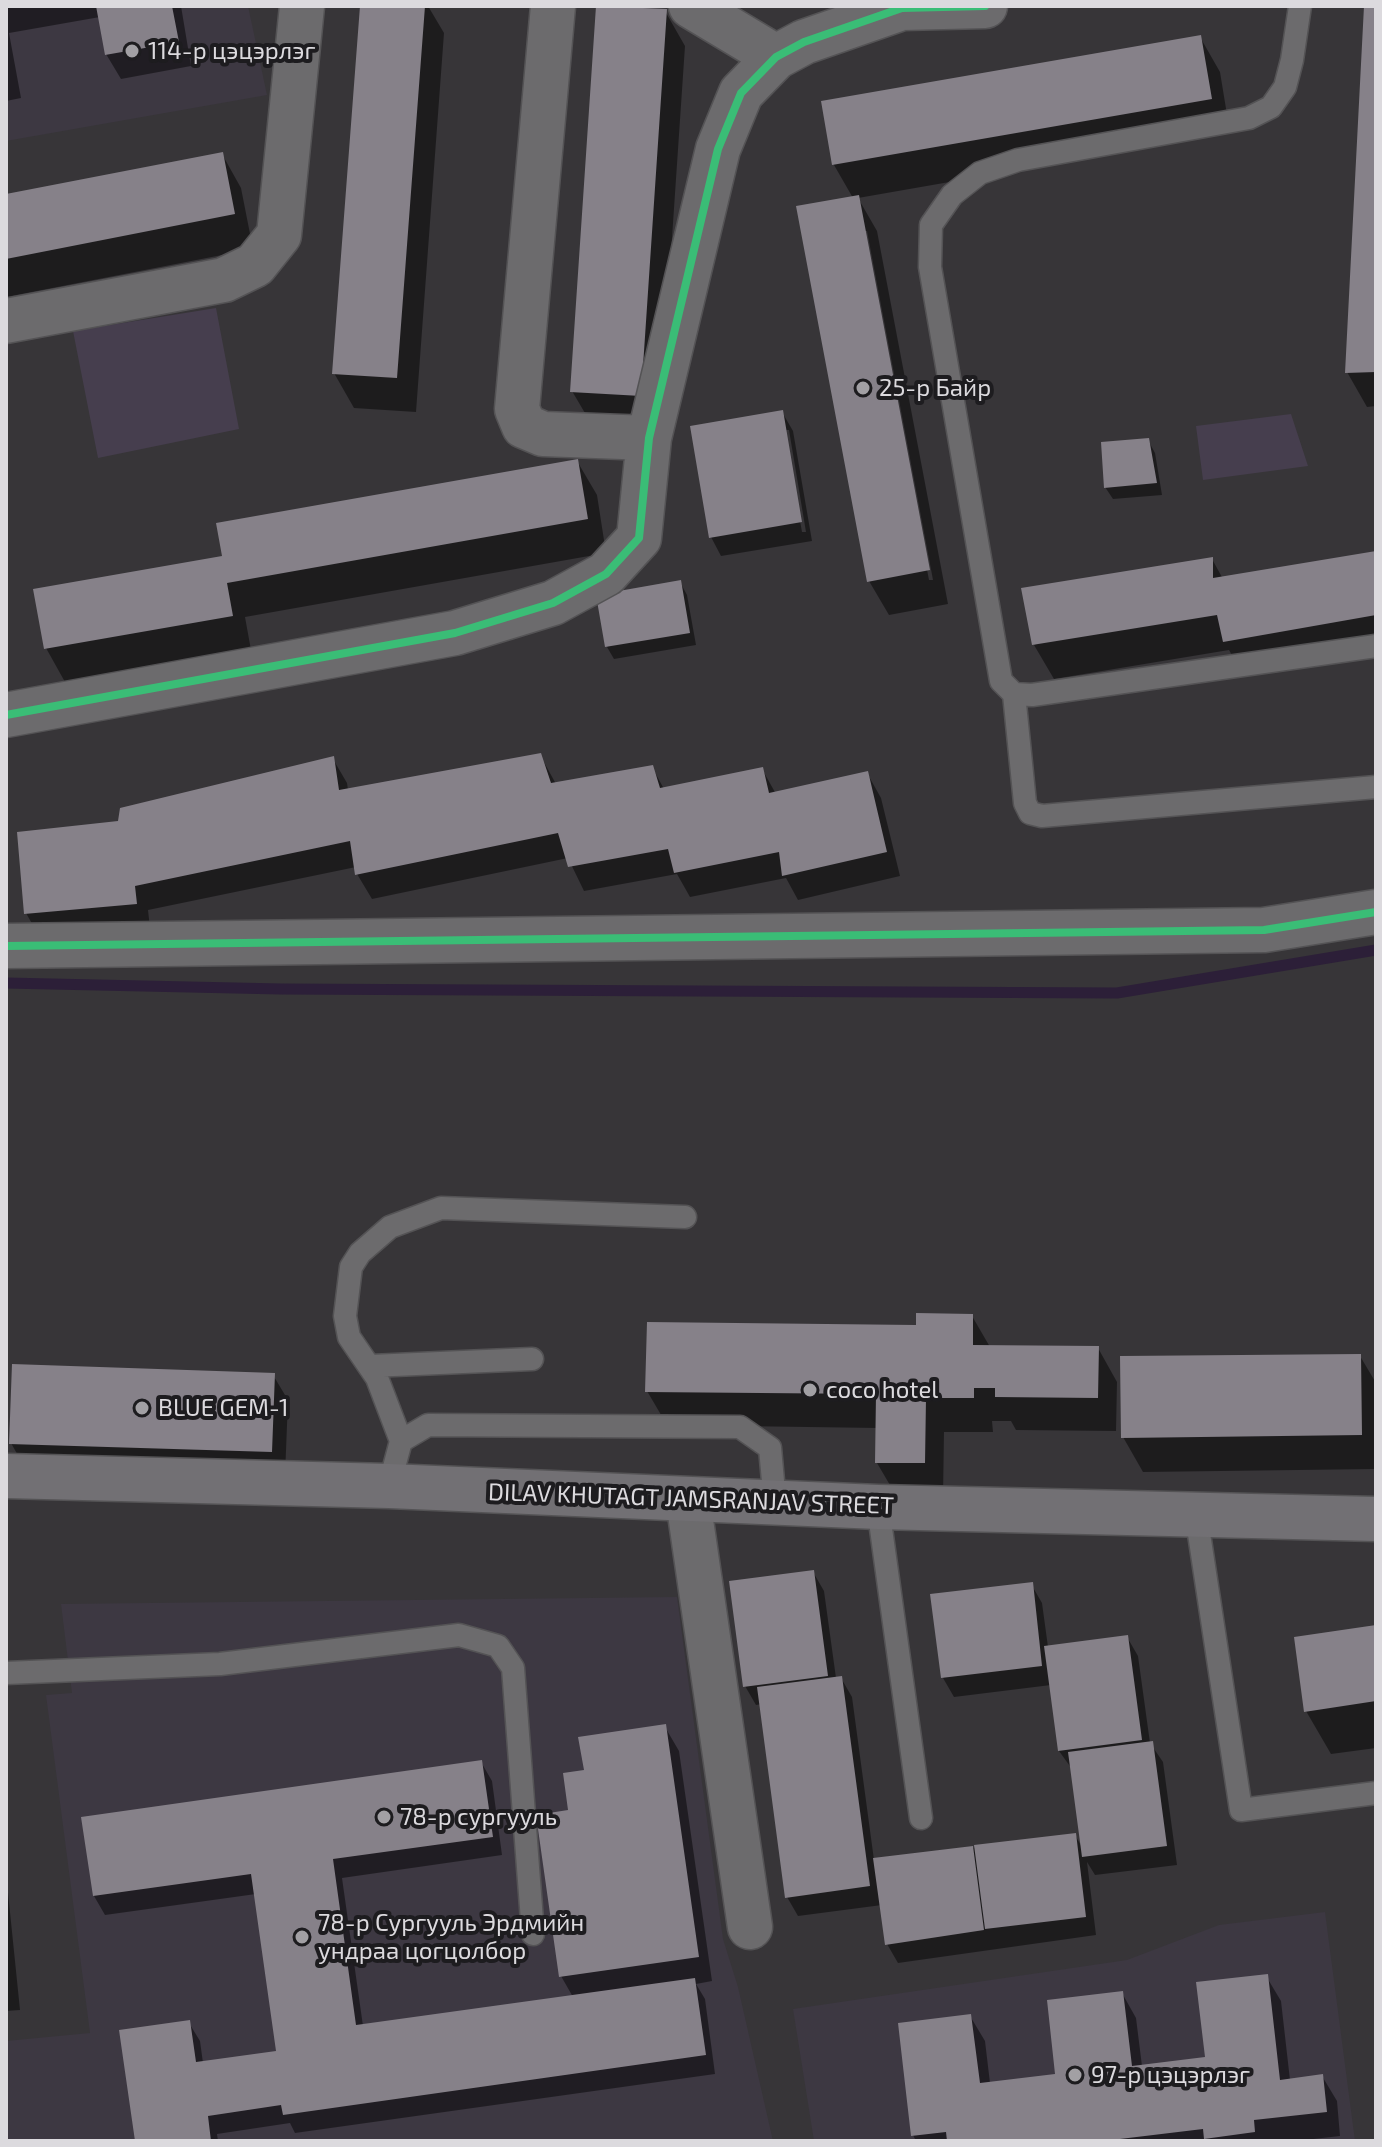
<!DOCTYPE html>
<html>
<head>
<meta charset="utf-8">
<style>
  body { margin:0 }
  #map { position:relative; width:1382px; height:2147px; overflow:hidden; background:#373538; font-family:"Exo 2",sans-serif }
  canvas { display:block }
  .frame { position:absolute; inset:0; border:8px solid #dcdade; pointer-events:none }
</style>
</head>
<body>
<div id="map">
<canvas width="1382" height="2147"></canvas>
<div class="frame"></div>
</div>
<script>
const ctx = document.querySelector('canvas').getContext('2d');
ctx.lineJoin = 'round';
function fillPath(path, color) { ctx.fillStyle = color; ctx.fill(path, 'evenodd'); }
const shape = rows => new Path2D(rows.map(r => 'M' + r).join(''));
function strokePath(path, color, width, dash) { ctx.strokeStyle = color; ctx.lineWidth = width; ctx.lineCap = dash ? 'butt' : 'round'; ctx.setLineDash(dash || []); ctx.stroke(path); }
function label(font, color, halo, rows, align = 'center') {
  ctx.font = font + ' "Exo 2",sans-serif'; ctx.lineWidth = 8; ctx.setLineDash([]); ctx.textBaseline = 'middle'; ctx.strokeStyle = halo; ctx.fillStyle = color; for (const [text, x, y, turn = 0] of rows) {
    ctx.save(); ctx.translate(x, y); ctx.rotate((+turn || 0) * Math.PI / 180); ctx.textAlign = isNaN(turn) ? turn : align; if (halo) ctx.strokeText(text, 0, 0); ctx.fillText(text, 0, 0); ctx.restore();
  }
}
fillPath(shape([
  [6,6,248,6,267,95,6,141],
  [677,1597,723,1939,738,1987,773,2141,6,2141,6,2041,90,2033,46,1695,72,1693,61,1604],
  [1325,1912,1355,2141,814,2141,793,2009,1127,1960,1219,1925]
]), '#3d3842');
fillPath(shape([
  [216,308,239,429,98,458,73,331],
  [1291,414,1308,466,1203,480,1196,426]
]), '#463e4e');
fillPath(shape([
  [6,6,181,6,191,66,121,79,106,54,100,17,9,33,21,98,6,101],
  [362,6,428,6,444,33,416,412,354,408,334,373],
  [1366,6,1376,6,1376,406,1367,407,1347,372],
  [665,11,685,46,659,430,592,425,572,391],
  [1200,37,1220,72,1230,133,858,198,877,231,948,604,889,615,869,581,853,198,834,165,823,103],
  [863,231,867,231,933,580,929,580],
  [222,154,241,188,253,249,6,297,6,196],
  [782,412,793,431,812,541,721,556,711,537],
  [784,430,789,430,806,532,802,532],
  [1148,440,1155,453,1162,495,1113,499,1105,487],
  [577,461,597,495,606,553,245,617,251,650,65,682,46,648,224,557],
  [1376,553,1376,652,1244,676,1229,650,1054,679,1034,645,1212,559,1223,579],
  [680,582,687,595,696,645,614,659,607,647],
  [540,755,556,784,652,767,664,789,762,769,776,794,867,773,881,798,900,876,798,900,786,878,690,897,677,874,584,891,568,858,372,899,357,874,356,867,148,910,150,928,40,938,26,913,120,823,333,759,347,783,348,790],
  [972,1316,990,1347,1098,1348,1117,1382,1116,1431,1016,1430,1011,1421,992,1421,993,1432,944,1432,943,1497,897,1497,877,1463,878,1428,667,1425,647,1391],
  [1360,1356,1376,1383,1376,1469,1143,1472,1123,1437],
  [273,1375,288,1400,285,1476,25,1468,11,1443],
  [813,1572,824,1591,836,1678,841,1678,852,1697,874,1860,1075,1835,1083,1849,1072,1769,1059,1751,1051,1685,954,1697,943,1678,1031,1584,1042,1603,1048,1647,1127,1637,1138,1656,1150,1743,1163,1762,1177,1865,1095,1875,1087,1862,1096,1935,898,1963,887,1944,882,1905,798,1916,787,1897,762,1704,756,1705,745,1686],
  [1376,1627,1376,1748,1331,1754,1306,1711],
  [665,1727,679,1751,712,1981,696,1984,705,1999,715,2074,295,2133,290,2123,217,2134,218,2141,137,2141,189,2023,200,2041,203,2063,278,2052,256,1894,105,1915,94,1896,84,1818,481,1762,492,1781,502,1855,342,1878,363,2026,573,1997,561,1976,571,1812,586,1772],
  [6,1873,20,2010,6,2011],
  [1266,1976,1281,2001,1290,2080,1322,2076,1337,2101,1340,2136,1296,2141,916,2141,913,2135,970,2016,985,2041,990,2083,1057,2075,1122,1993,1136,2018,1142,2066,1207,2058]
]), '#0007');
strokePath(shape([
  [6,983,281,989,1117,993,1376,950]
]), '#2c1f38', 11);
fillPath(shape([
  [96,6,172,6,179,42,105,55],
  [360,6,425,6,397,378,332,374],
  [596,6,667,9,641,396,570,392],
  [1364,6,1376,6,1376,372,1345,373],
  [1201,35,1212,99,832,165,821,101],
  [223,152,235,214,6,259,6,194],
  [859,195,930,570,867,582,796,206],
  [783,410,802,522,709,538,690,426],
  [1149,438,1157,483,1104,488,1101,442],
  [578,459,588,519,227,583,233,616,44,649,33,589,222,556,216,523],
  [1376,551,1376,615,1223,642,1217,615,1032,645,1021,588,1213,557,1213,578],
  [681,580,690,633,605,647,596,595],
  [541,753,551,783,653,765,660,788,763,767,769,793,868,771,887,852,782,876,779,852,674,873,668,849,568,867,558,833,355,875,350,841,135,886,137,904,24,914,17,832,118,821,120,808,334,756,339,790],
  [916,1313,973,1314,973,1345,1099,1346,1098,1398,995,1397,995,1388,974,1388,974,1398,926,1398,925,1463,875,1463,876,1394,645,1392,647,1322,916,1325],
  [1361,1354,1362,1435,1121,1438,1120,1356],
  [12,1364,275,1373,272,1452,9,1444],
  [814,1570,828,1676,743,1687,729,1581],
  [1033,1582,1042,1666,941,1678,930,1594],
  [1376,1625,1376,1701,1304,1712,1294,1637],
  [1128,1635,1142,1740,1058,1751,1044,1646],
  [842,1676,870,1886,785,1898,757,1687],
  [666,1724,699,1957,559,1977,536,1815,568,1810,563,1773,584,1770,578,1737],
  [1153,1741,1167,1846,1082,1857,1068,1752],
  [482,1760,493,1837,333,1859,356,2025,695,1978,706,2055,283,2115,281,2105,208,2116,211,2141,135,2141,119,2030,190,2020,196,2062,276,2051,251,1874,93,1896,81,1817],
  [1076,1833,1086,1917,985,1929,974,1845],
  [973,1846,984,1930,885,1945,873,1858],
  [1268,1974,1280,2080,1323,2074,1327,2112,1254,2120,1255,2132,1204,2139,1203,2129,1120,2139,1121,2141,947,2141,946,2132,911,2136,898,2023,971,2014,980,2083,1055,2074,1047,2000,1123,1991,1132,2066,1205,2057,1196,1982]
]), '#868189');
const lane = shape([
  [1300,6,1292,60,1285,87,1271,107,1249,118,1018,160,980,173,952,195,931,225,930,267,1001,681,1014,694,1032,695,1376,646],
  [1014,694,1025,803,1030,813,1042,816,1376,787],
  [371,1366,532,1359],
  [401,1441,377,1378,349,1337,345,1316,351,1267,360,1253,390,1227,441,1208,685,1217],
  [389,1486,401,1441,428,1425,740,1427,770,1448,775,1503],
  [878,1507,921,1818],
  [1196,1514,1241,1810,1376,1793],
  [6,1673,220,1664,459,1635,498,1646,513,1668,533,1934]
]);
const street = shape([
  [553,6,517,409,524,426,543,434,649,438],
  [691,6,776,57],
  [6,321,224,280,255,265,279,235,302,6],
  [6,715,455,633,553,603,606,574,639,538,649,438,718,149,741,93,776,57,804,42,902,8,985,6],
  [6,946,1264,930,1376,912],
  [688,1500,750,1927]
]);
const secondary = shape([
  [6,1476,389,1486,878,1507,1376,1519]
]);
strokePath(lane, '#545355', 25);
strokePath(street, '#545355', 47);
strokePath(secondary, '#545355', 47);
strokePath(lane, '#6c6b6d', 22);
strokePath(street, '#6c6b6d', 44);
strokePath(secondary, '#727074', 44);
strokePath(shape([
  [6,715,455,633,553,603,606,574,639,538,649,438,718,149,741,93,776,57,804,42,902,8,985,6],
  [6,946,1264,930,1376,912]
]), '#3abd76', 8);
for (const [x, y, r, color] of [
  [132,51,8,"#a2a0a4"],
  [863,388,8,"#a2a0a4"],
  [810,1390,8,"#a2a0a4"],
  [142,1408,8,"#a2a0a4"],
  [384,1817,8,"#a2a0a4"],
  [302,1937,8,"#a2a0a4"],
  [1075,2075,8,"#a2a0a4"]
]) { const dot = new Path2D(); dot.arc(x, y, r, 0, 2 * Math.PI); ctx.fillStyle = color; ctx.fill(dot); strokePath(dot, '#1d1c1f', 3); }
label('24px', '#dcdade', '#1d1c1f', [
  ["114-р цэцэрлэг",148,51],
  ["25-р Байр",879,388],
  ["coco hotel",826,1390],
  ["BLUE GEM-1",158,1408],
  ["78-р сургууль",400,1817],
  ["78-р Сургууль Эрдмийн",318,1923],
  ["ундраа цогцолбор",318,1951],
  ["97-р цэцэрлэг",1091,2075]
], 'left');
label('24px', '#dcdade', '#1d1c1f', [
  ["DILAV KHUTAGT JAMSRANJAV STREET",691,1499,2]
]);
</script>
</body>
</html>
